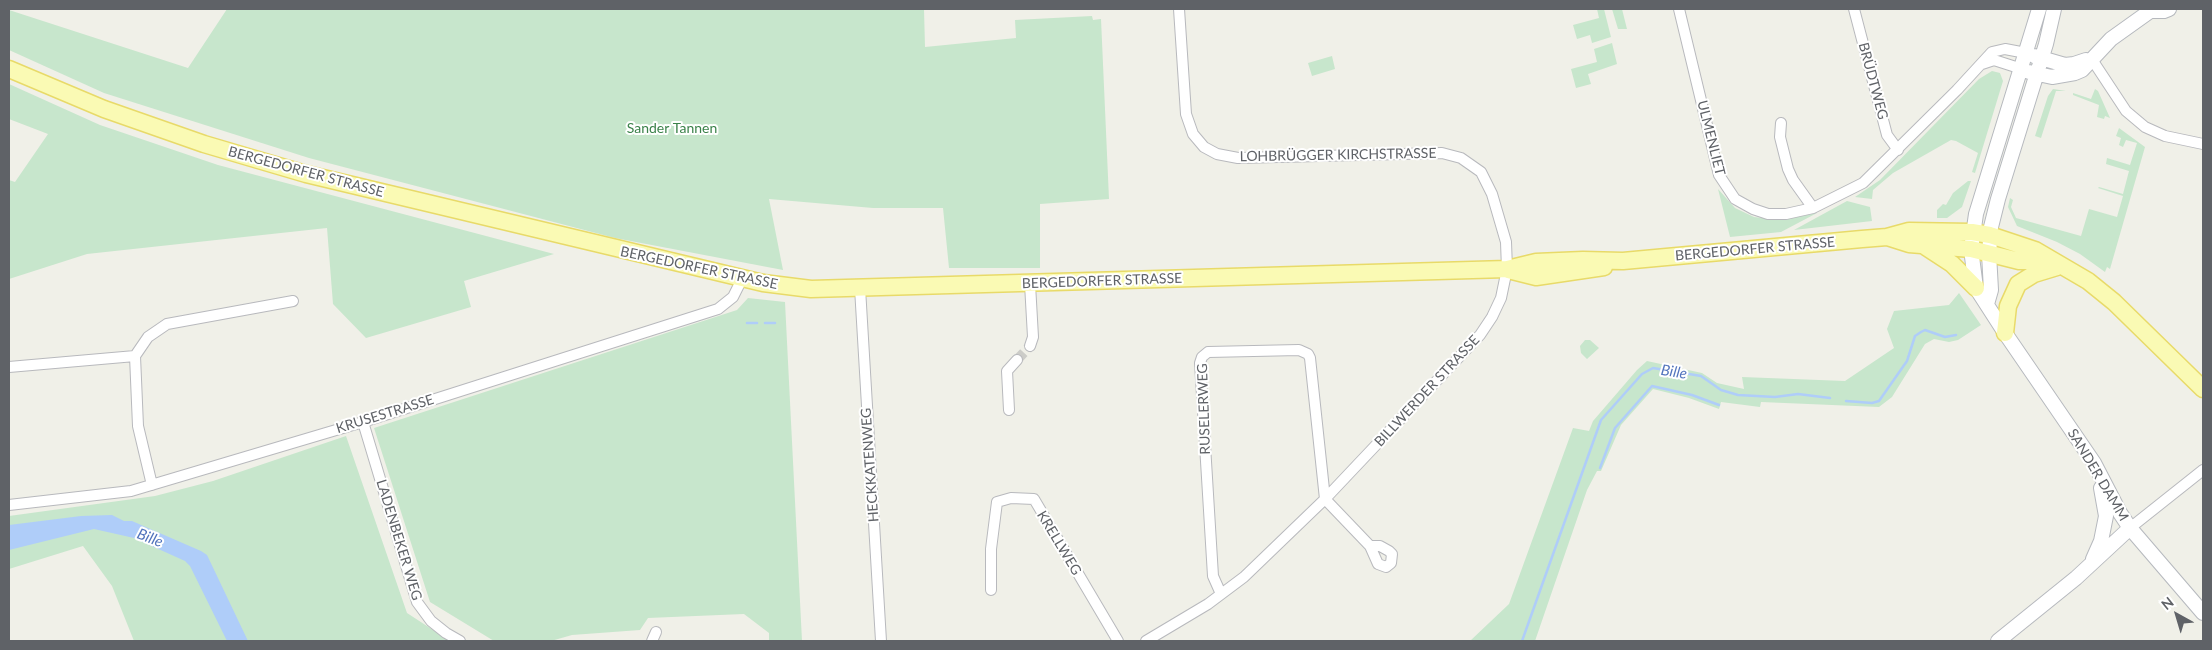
<!DOCTYPE html>
<html>
<head>
<meta charset="utf-8">
<style>
  body { margin:0 }
  #map { position:relative; width:2212px; height:650px; overflow:hidden; background:#f0f0e8; font-family:Lato,sans-serif }
  canvas { display:block }
  .frame { position:absolute; inset:0; border:10px solid #5f6267; pointer-events:none }
  .north { position:absolute; left:2152px; top:590px; width:50px; height:50px; -webkit-text-stroke:4px #fff; paint-order:stroke; rotate:321deg; font-size:14px; font-weight:700; line-height:20px; text-align:center; color:#5f6267 }
  .north::after { content:''; display:block; margin:auto; width:18px; height:22px; background:#5f6267; clip-path:polygon(50% 0,100% 100%,50% 72%,0 100%) }
</style>
</head>
<body>
<div id="map">
<canvas width="2212" height="650"></canvas>
<div class="frame"></div>
<div class="north">N</div>
</div>
<script>
const ctx = document.querySelector('canvas').getContext('2d');
ctx.lineJoin = 'round';
function fillPath(path, color) { ctx.fillStyle = color; ctx.fill(path, 'evenodd'); }
const shape = rows => new Path2D(rows.map(r => 'M' + r).join(''));
function strokePath(path, color, width, dash) { ctx.strokeStyle = color; ctx.lineWidth = width; ctx.lineCap = dash ? 'butt' : 'round'; ctx.setLineDash(dash || []); ctx.stroke(path); }
function label(font, color, halo, rows, align = 'center') {
  ctx.font = font + ' Lato,sans-serif'; ctx.lineWidth = 4; ctx.setLineDash([]); ctx.textBaseline = 'middle'; ctx.strokeStyle = halo; ctx.fillStyle = color; for (const [text, x, y, turn = 0] of rows) {
    ctx.save(); ctx.translate(x, y); ctx.rotate((+turn || 0) * Math.PI / 180); ctx.textAlign = isNaN(turn) ? turn : align; if (halo) ctx.strokeText(text, 0, 0); ctx.fillText(text, 0, 0); ctx.restore();
  }
}
fillPath(shape([
  [227,9,924,9,925,47,1016,38,1015,20,1092,16,1093,20,1101,19,1109,199,1040,204,1040,268,949,268,943,208,873,208,769,199,783,270,615,238,309,158,104,93,9,50,9,10,188,68],
  [1597,9,1604,9,1611,37,1592,43,1590,35,1577,39,1573,25,1599,18],
  [1612,9,1622,9,1627,29,1618,29],
  [1612,43,1617,64,1588,74,1591,84,1576,88,1571,69,1597,62,1594,49],
  [1332,56,1335,69,1312,76,1308,63],
  [1992,71,2000,73,2003,81,1975,173,1972,172,1978,153,1956,141,1951,140,1893,173,1873,190,1872,199,1855,197,1880,180,1979,79],
  [9,84,100,125,218,165,554,254,464,281,471,307,366,338,333,304,327,228,87,254,9,279,9,180,15,182,48,134,9,119],
  [2053,89,2066,91,2056,91,2041,138,2035,136,2048,96],
  [2095,89,2098,91,2110,118,2105,116,2104,119,2097,117,2099,105,2073,95,2073,93,2091,99],
  [2119,128,2145,147,2110,269,2107,267,2105,272,2080,254,2057,242,2017,226,2008,207,2010,198,2013,200,2011,207,2016,218,2081,236,2089,209,2117,217,2123,196,2098,188,2099,187,2123,194,2129,171,2106,164,2107,158,2130,165,2137,143,2126,140,2123,147,2119,145,2121,138,2116,136],
  [1968,181,1971,181,1962,207,1947,218,1937,218,1937,210,1943,204,1946,205,1953,193],
  [1718,189,1735,208,1754,217,1780,220,1817,213,1781,232,1730,237],
  [1847,201,1870,207,1872,221,1794,230],
  [1959,293,1981,325,1958,340,1949,342,1934,339,1925,344,1892,397,1879,407,1761,402,1760,407,1721,402,1719,409,1689,398,1653,389,1621,425,1601,471,1597,471,1587,490,1535,641,1470,641,1509,604,1573,428,1589,431,1593,421,1637,370,1647,361,1702,373,1717,383,1744,389,1742,377,1845,381,1894,348,1887,329,1894,311,1949,305],
  [748,298,785,302,802,641,769,641,769,633,744,614,648,618,640,630,572,635,551,641,494,641,430,602,374,428,737,310],
  [1585,340,1590,340,1599,348,1587,359,1581,353,1580,346],
  [346,436,407,613,450,641,134,641,112,586,83,546,9,569,9,516,155,496,213,481]
]), '#c7e6cc');
fillPath(shape([
  [112,515,124,521,132,521,201,551,207,555,248,641,227,641,190,566,185,561,134,538,94,529,9,550,9,525,81,516]
]), '#afcdf9');
strokePath(shape([
  [747,323,757,323],
  [765,323,775,323],
  [1846,401,1872,403,1879,401,1907,361,1915,336,1921,332,1925,330,1945,337,1956,335],
  [1600,468,1615,428,1652,386,1692,395,1719,405],
  [1522,641,1601,420,1642,374,1653,368,1701,376,1721,390,1738,395,1775,397,1798,394,1830,398]
]), '#afcdf9', 2.5);
strokePath(shape([
  [1017,360,1030,346]
]), '#ccccc8', 10, [10, 5]);
const street = shape([
  [1679,9,1719,175,1735,199,1753,209,1768,214,1786,214,1813,208,1863,183,1957,90,1992,52,2005,49,2026,53],
  [1854,9,1887,135,1898,150],
  [2091,58,2126,111,2145,127,2165,136,2203,144],
  [1982,64,1994,60,2022,69],
  [1781,123,1780,137,1788,169,1793,180,1813,208],
  [1030,284,1033,337,1030,346],
  [860,288,881,641],
  [135,356,138,426,152,485],
  [9,367,135,356,148,337,167,324,293,301],
  [1009,410,1007,371,1017,360],
  [363,422,417,602,431,621,446,633,460,641],
  [9,505,131,491,363,422,718,309,733,297,742,279],
  [2130,528,2203,470],
  [991,590,991,549,997,502,1011,498,1034,499,1118,641],
  [1221,594,1213,576,1200,363,1202,357,1208,352,1299,350,1308,354,1310,358,1325,499,1370,546,1378,564,1386,567,1391,563,1392,554,1389,551,1380,546,1370,546],
  [652,641,656,632],
  [1146,641,1208,604,1244,577,1325,499,1480,335,1492,317,1501,298,1507,269,1506,242,1492,194,1481,172,1461,158,1442,153,1238,158,1217,154,1204,147,1193,134,1186,114,1179,9]
]);
const secondary = shape([
  [2039,9,1976,214,1971,249,1976,288,2005,333,2094,463,2120,513,2130,528,2203,613],
  [2151,11,2164,11,2169,9],
  [2034,56,2065,65,2074,64,2086,60],
  [2029,72,2052,77,2075,73,2082,70,2111,39,2153,9],
  [1987,304,1991,290,1989,254,1991,227,1998,199,2046,44,2054,9],
  [2093,559,2101,541,2106,516,2101,488],
  [1998,641,2076,578,2130,528]
]);
const primary = shape([
  [9,69,104,109,204,144,306,174,763,283,811,289,1507,269,1536,262,1583,260,1623,261,1862,239,1887,237,1909,231,1972,232,1990,235,2035,250,2088,281,2114,302,2203,389],
  [1887,237,1909,244,1971,249,2019,261,2052,261],
  [1926,247,1952,264,1976,288],
  [1508,270,1536,277,1604,267],
  [2005,333,2008,306,2018,284,2034,274,2057,267]
]);
strokePath(street, '#b8b9bd', 12);
strokePath(secondary, '#b6b9be', 16);
strokePath(primary, '#e8da69', 19);
strokePath(street, '#fff', 10);
strokePath(secondary, '#fff', 14);
strokePath(primary, '#fafab4', 16);
label('14px', '#5f6267', '#fff', [
  ["BRÜDTWEG",1873,81,75],
  ["ULMENLIET",1711,138,76],
  ["LOHBRÜGGER KIRCHSTRASSE",1338,155,-1],
  ["BERGEDORFER STRASSE",306,172,15],
  ["BERGEDORFER STRASSE",1755,249,-5],
  ["BERGEDORFER STRASSE",699,268,12],
  ["BERGEDORFER STRASSE",1102,281,-2],
  ["BILLWERDER STRASSE",1427,391,-47],
  ["RUSELERWEG",1204,409,-92],
  ["KRUSESTRASSE",385,414,-17],
  ["HECKKATENWEG",870,465,-94],
  ["SANDER DAMM",2098,475,59],
  ["LADENBEKER WEG",399,540,73],
  ["KRELLWEG",1059,543,59]
]);
label('14px', '#3b824a', '#fff', [
  ["Sander Tannen",672,128]
]);
label('italic 15px', '#5274bd', '#fff', [
  ["Bille",1674,372,9],
  ["Bille",150,538,21]
]);
</script>
</body>
</html>
